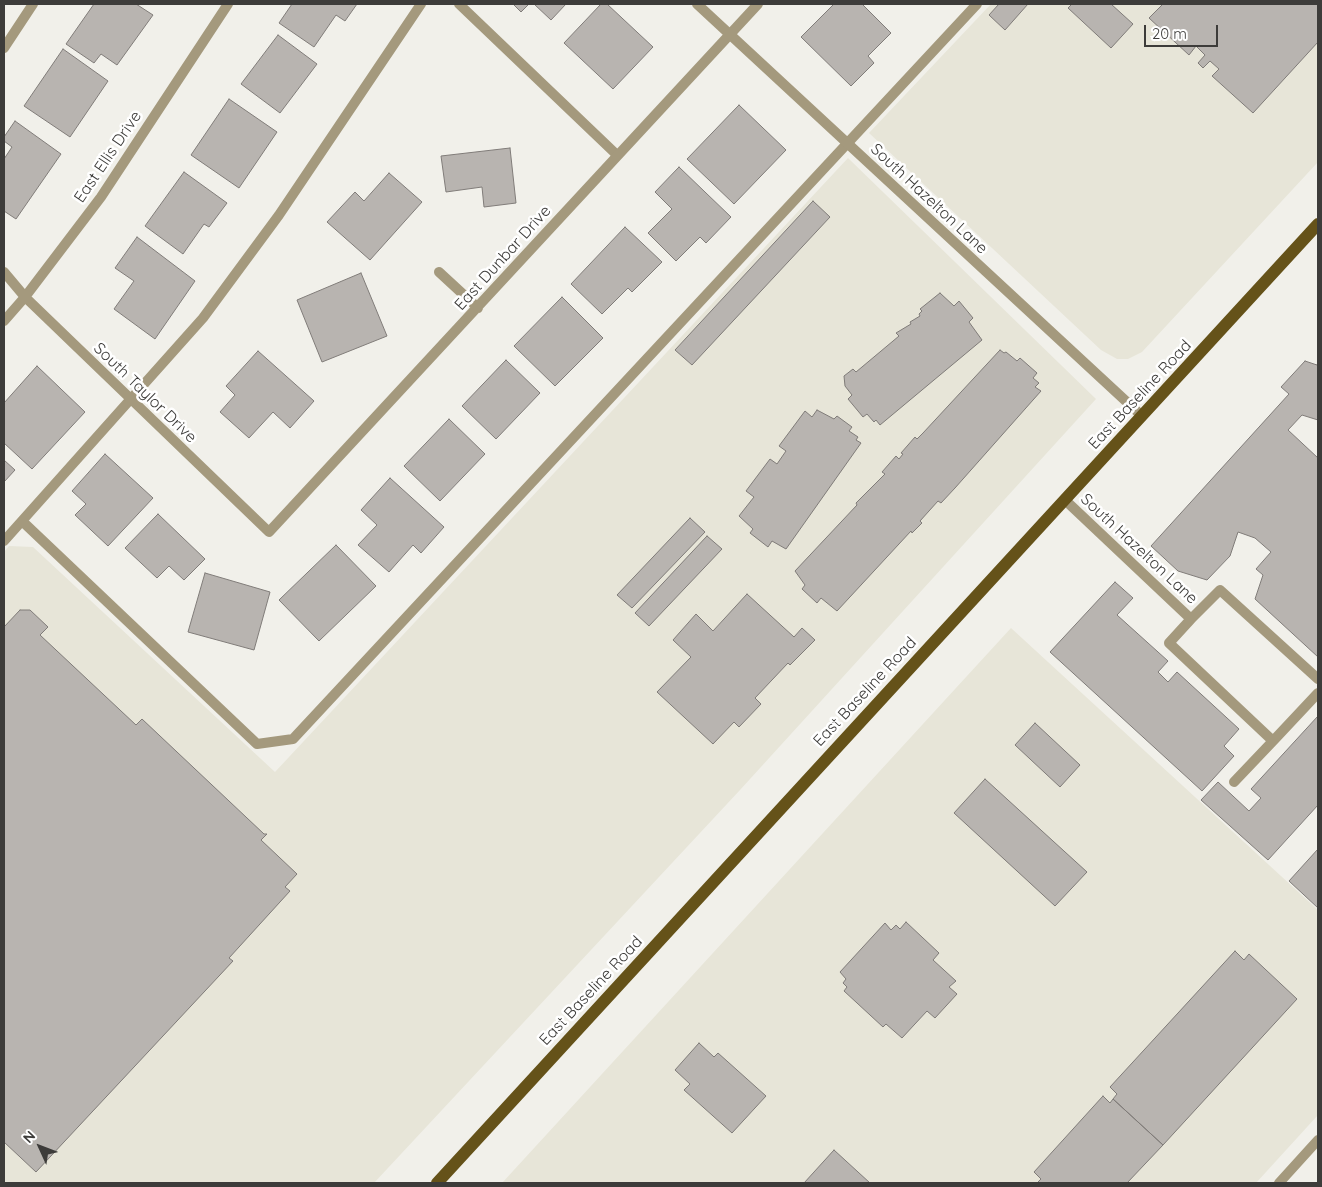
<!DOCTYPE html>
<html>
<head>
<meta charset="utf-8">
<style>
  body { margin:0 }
  #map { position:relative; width:1322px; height:1187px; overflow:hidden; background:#f1f0ea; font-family:Quicksand,sans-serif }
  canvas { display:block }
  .frame { position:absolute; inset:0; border:5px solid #3d3c3a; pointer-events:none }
  .north { position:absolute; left:15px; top:1122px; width:50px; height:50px; -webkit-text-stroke:4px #fff; paint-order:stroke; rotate:313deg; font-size:14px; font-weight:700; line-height:20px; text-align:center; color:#3d3c3a }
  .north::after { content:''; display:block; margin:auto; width:18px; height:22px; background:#3d3c3a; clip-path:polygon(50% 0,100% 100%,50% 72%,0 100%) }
  .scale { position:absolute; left:1144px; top:25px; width:74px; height:22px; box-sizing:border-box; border:2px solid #3d3c3a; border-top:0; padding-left:6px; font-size:15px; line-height:18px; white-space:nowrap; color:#3d3c3a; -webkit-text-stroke:4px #fff; paint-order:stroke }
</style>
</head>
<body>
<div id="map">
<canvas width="1322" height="1187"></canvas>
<div class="frame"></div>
<div class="north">N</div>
<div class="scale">20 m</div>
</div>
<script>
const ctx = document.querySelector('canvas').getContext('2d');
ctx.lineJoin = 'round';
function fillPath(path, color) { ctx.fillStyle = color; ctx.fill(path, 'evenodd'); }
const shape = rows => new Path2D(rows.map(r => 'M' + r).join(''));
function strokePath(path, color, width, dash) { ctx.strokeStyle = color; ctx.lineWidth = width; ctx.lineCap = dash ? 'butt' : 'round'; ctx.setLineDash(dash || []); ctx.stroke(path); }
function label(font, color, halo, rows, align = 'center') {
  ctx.font = font + ' Quicksand,sans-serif'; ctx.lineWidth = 5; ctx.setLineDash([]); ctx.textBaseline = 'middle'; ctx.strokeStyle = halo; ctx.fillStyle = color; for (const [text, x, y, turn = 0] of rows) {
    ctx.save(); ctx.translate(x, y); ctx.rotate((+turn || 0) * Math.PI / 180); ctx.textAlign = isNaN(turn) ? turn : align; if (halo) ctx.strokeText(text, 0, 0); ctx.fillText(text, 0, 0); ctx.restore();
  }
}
fillPath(shape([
  [991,4,1318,4,1318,162,1142,352,1128,359,1117,359,1101,350,869,133],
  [848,158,1096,399,740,790,374,1183,4,1183,4,552,9,546,33,547,275,772],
  [1011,628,1318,910,1318,1115,1256,1183,502,1183]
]), '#e7e5d8');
const building = shape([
  [94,4,136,4,153,15,117,65,101,54,94,63,66,44,94,4],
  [292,4,357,4,345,21,336,15,314,47,279,23,292,4],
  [513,4,529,4,521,12,513,4],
  [534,4,566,4,551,20,534,4],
  [601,4,607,4,653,47,613,89,564,43,601,4],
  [834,4,862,4,891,33,868,56,874,63,851,86,801,37,834,4],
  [999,4,1028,4,1005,30,989,15,999,4],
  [1072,4,1111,4,1133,24,1111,48,1068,8,1072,4],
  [1163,4,1318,4,1318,42,1253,113,1212,76,1219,69,1210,61,1203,68,1198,63,1205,55,1196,46,1189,55,1149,18,1163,4],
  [278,35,317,64,280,113,241,84,278,35],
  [63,49,108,81,70,137,24,106,63,49],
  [229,99,277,132,239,188,191,155,229,99],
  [739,105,786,150,734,204,687,159,739,105],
  [15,121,61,154,16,219,4,211,4,159,12,147,4,141,4,137,15,121],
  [510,148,516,203,484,207,482,187,446,192,441,156,510,148],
  [679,167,731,217,706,243,700,237,676,261,648,233,672,209,655,192,679,167],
  [184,172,227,203,209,227,204,224,183,254,145,226,184,172],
  [389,173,422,202,370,260,327,222,355,192,364,201,389,173],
  [813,201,830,217,692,365,675,350,813,201],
  [625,227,662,262,632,292,628,288,602,314,571,284,625,227],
  [137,237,195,281,155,339,114,309,134,281,115,268,137,237],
  [361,273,387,336,322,362,297,300,361,273],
  [940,293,954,306,959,301,973,318,969,322,982,340,880,425,876,420,874,422,867,414,863,417,848,399,852,395,845,386,844,376,853,369,856,372,899,336,896,333,911,324,910,322,920,316,919,314,922,311,920,309,940,293],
  [562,297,603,338,555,386,514,346,562,297],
  [1000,350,1004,353,1006,352,1017,361,1020,358,1037,373,1033,378,1039,383,1035,387,1041,391,955,488,941,503,938,501,920,521,922,523,912,533,911,531,837,611,821,598,817,603,802,589,805,585,795,571,857,505,856,503,885,474,882,472,896,456,899,459,903,454,901,453,915,437,917,439,923,433,1000,350],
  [258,351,314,401,290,428,273,412,249,438,220,412,235,395,226,386,258,351],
  [506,360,540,393,496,439,462,406,506,360],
  [1305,361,1317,365,1318,363,1318,420,1302,415,1288,430,1318,458,1318,657,1255,599,1263,575,1256,569,1271,552,1255,538,1238,532,1230,556,1207,580,1178,571,1151,546,1289,394,1281,387,1305,361],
  [37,366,85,412,32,469,4,443,4,403,37,366],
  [817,410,834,419,837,416,852,427,849,431,858,437,856,440,861,443,786,549,772,541,768,547,750,533,753,529,739,516,754,497,746,491,770,459,777,464,786,451,779,446,805,411,812,417,817,410],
  [449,419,485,454,440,501,404,466,449,419],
  [105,454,153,498,108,546,75,515,86,504,72,491,105,454],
  [4,460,15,470,4,482,4,460],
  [390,478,444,527,421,553,413,545,389,572,358,545,377,525,361,510,390,478],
  [158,514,205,559,184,580,169,566,157,578,125,548,158,514],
  [690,518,705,532,632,608,617,595,690,518],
  [707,536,722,549,649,626,635,613,707,536],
  [336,545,376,586,319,641,279,600,336,545],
  [205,573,270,592,254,650,188,632,205,573],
  [1115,582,1133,598,1117,615,1168,661,1158,672,1168,682,1177,672,1239,729,1224,746,1234,756,1202,791,1050,652,1115,582],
  [747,594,794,637,802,628,815,640,790,665,788,663,755,698,761,704,739,727,734,722,713,744,657,692,691,657,673,640,696,614,713,631,747,594],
  [20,610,30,610,48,627,40,635,136,725,142,719,264,834,267,834,261,840,297,874,285,887,290,891,229,958,233,961,36,1172,4,1142,4,627,20,610],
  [1318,716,1318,805,1268,860,1201,800,1218,782,1249,811,1261,798,1251,789,1318,716],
  [1035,723,1080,765,1060,787,1015,745,1035,723],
  [985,779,1087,872,1055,906,954,813,985,779],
  [1318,849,1318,908,1289,881,1318,849],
  [906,922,939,953,933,960,956,981,949,987,957,994,935,1018,927,1011,902,1038,886,1024,883,1027,844,991,847,987,843,983,846,979,840,972,885,923,891,930,896,925,900,929,906,922],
  [1235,951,1244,960,1249,954,1297,999,1163,1145,1113,1099,1117,1094,1110,1087,1235,951],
  [699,1043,714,1057,718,1053,766,1096,732,1133,684,1090,690,1084,675,1070,699,1043],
  [1103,1096,1110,1103,1113,1099,1163,1145,1127,1183,1037,1183,1041,1179,1034,1172,1103,1096],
  [834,1150,870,1183,804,1183,834,1150]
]);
fillPath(building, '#b8b4b0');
strokePath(building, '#807c79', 1);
strokePath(shape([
  [459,4,617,155],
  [4,48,33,4],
  [1065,500,1191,619,1169,643,1273,741,1318,693],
  [22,521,257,744,293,739,977,4],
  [4,541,203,318,279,215,421,4],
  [1191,619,1220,590,1318,679],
  [1234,782,1273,741],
  [1279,1183,1318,1140]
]), '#a4997d', 10);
strokePath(shape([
  [697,4,1142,416],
  [4,272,25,297,269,532,758,4],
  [439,272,478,308],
  [4,321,25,297,101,197,228,4]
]), '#a4997d', 10);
strokePath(shape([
  [437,1183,1318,224]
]), '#655219', 12);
label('16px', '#3d3c3a', '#fff', [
  ["East Ellis Drive",108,157,-56],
  ["South Hazelton Lane",929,199,43],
  ["East Dunbar Drive",503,258,-48],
  ["South Taylor Drive",145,393,44],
  ["East Baseline Road",1140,395,-47],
  ["South Hazelton Lane",1139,549,43],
  ["East Baseline Road",865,692,-47],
  ["East Baseline Road",591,991,-47]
]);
</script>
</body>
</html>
